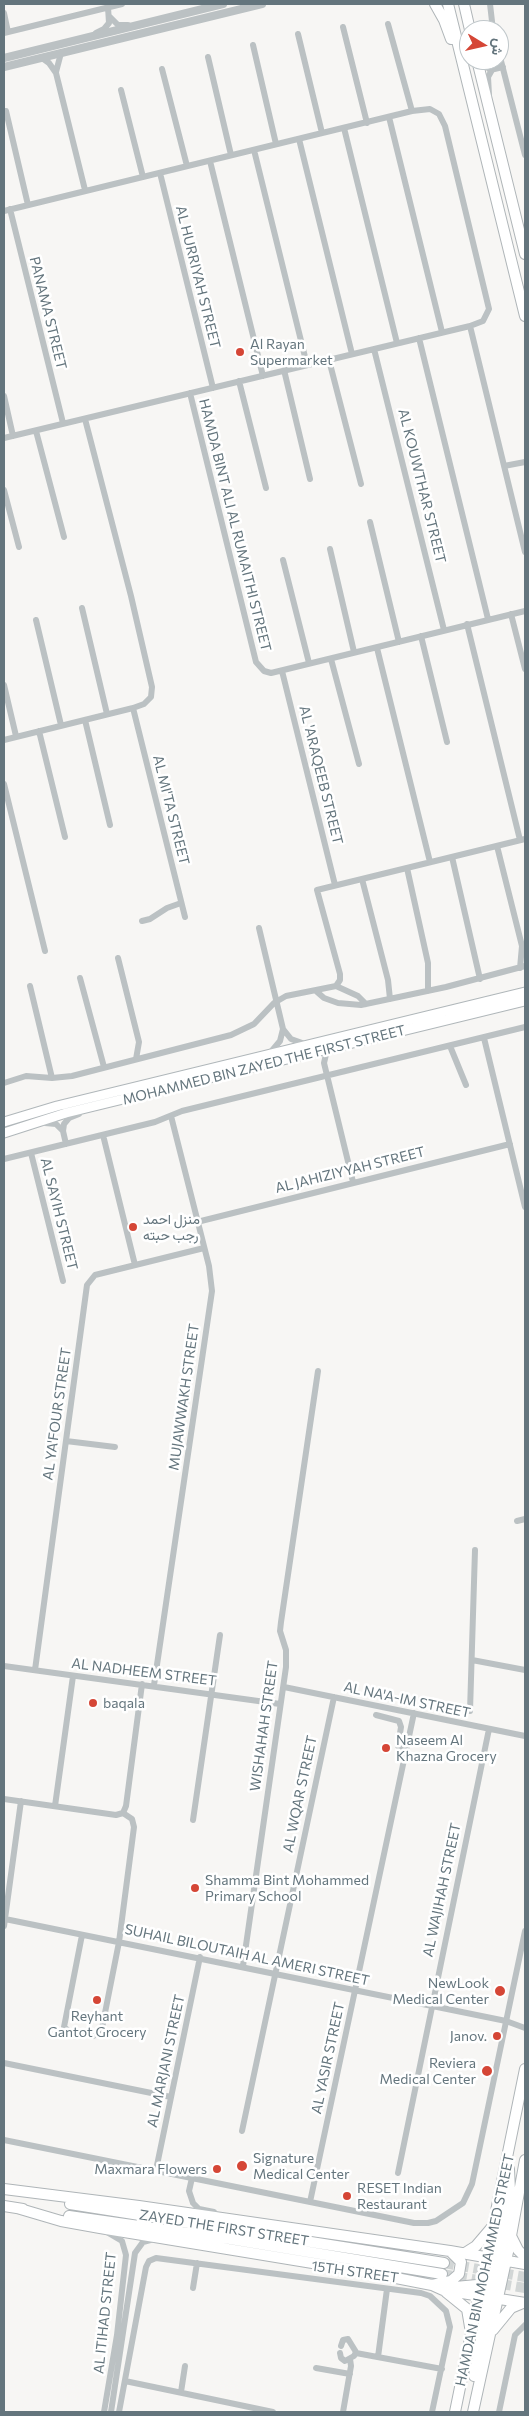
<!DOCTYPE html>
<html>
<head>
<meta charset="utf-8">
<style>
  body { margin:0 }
  #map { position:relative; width:529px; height:2416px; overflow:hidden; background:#f7f6f4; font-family:Commissioner,Vazirmatn,sans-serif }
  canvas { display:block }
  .frame { position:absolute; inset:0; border:5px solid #64757d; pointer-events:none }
  .north { position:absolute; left:459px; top:20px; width:50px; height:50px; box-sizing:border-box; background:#fff; border:1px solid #c1c8cb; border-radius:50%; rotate:99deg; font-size:14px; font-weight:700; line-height:20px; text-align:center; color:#64757d }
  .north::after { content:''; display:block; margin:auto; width:18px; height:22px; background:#d54636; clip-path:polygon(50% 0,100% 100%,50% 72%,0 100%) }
</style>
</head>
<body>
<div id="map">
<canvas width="529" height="2416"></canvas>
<div class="frame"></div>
<div class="north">ش</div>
</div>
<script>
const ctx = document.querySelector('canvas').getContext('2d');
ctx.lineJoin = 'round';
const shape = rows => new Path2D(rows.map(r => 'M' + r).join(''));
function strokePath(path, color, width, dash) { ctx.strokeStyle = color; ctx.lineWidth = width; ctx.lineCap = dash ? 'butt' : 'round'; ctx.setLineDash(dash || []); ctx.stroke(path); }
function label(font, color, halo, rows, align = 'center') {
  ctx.font = font + ' Commissioner,Vazirmatn,sans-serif'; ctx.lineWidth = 5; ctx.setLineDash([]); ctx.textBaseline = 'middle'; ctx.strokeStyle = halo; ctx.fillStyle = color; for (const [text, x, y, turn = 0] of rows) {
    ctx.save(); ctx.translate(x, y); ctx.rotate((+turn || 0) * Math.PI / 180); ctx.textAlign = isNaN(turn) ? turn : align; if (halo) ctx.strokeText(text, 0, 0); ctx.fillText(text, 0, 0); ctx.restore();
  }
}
strokePath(shape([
  [444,2263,525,2277],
  [442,2274,525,2288]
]), '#d2d6d6', 10, [10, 5]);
const secondary = shape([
  [4,1122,57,1106,525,992],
  [4,1133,66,1113,525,1001]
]);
const primary = shape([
  [435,4,444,20,451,39],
  [448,4,525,316],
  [464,4,470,30],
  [477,60,525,254],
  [4,2189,139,2206,450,2251,525,2264],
  [70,2204,444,2263],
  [4,2206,23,2209],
  [17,2208,61,2221,100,2228,355,2270,432,2285,443,2290,525,2303],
  [69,2216,230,2239,442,2274],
  [511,2236,518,2250,525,2257],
  [465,2253,476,2246,493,2226],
  [432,2285,451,2281,459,2274,461,2262,450,2251],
  [455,2287,488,2284],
  [446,2292,467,2309,470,2327],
  [498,2298,493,2282,510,2191,509,2169],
  [493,2330,511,2308,523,2303],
  [474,2376,490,2292],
  [455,2412,525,2069],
  [473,2412,508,2252,525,2160]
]);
strokePath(secondary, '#b0b7ba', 11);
strokePath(primary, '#afb5b8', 12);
strokePath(shape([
  [490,4,493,30],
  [4,13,8,32],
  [110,17,118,25,128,25],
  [388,24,412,111],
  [343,27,367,123],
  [4,33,122,4],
  [96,33,104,29,109,23,108,7],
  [298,34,322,133],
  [253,45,276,144],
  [499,53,525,155],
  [208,57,231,155],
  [42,58,49,63,56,73,85,190],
  [481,60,490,70,503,67],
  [162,69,187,166],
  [56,72,61,53],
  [121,90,143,177],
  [489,95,488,77,492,70],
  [6,111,28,205],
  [389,117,442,332],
  [344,128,397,343],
  [299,139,352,354],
  [254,150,307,365],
  [210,161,263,376],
  [160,173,213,388],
  [10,209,63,423],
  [4,211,412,111,430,109,439,114,445,126,489,309,483,321,470,326,4,438],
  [470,326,525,552],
  [419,338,488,619],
  [374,349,444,630],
  [329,360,361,484],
  [284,370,310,479],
  [239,381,266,488],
  [190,393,256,662,264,671,271,673,525,611],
  [4,396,13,436],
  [36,431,64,537],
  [504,466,525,462],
  [4,490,19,547],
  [370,522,399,642],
  [330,549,354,652],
  [283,560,309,663],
  [82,608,107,714],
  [511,614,525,669],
  [36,620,61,725],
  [467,624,520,840],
  [421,636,447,742],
  [377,648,430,862],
  [331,659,359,764],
  [282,671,335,885],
  [4,685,16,736],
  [133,708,185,917],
  [85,720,110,825],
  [39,731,65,837],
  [4,740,133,708,144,704,151,697,152,687,131,596,85,419],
  [4,784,45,951],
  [497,846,522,946,520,968],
  [452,857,480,979],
  [407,868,428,963,428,991],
  [362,879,388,980,390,999],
  [142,921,150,919,167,908,181,903],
  [259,928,283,1029,291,1039,305,1044],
  [118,958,139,1042,136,1059],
  [80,978,104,1067],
  [30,986,52,1078],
  [336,986,340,980,340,974,317,890,525,839],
  [316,991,324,998,338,1003,361,1005,446,987,525,966],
  [484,1038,525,1207],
  [450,1046,466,1085],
  [327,1050,324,1063,353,1182],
  [270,1053,280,1041,283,1029],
  [4,1083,26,1076,52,1078,72,1076,231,1035,254,1024,274,1003,286,996,336,986,358,996,366,1004],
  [45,1123,56,1124,63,1131],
  [103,1135,135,1265],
  [66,1144,63,1131,64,1124,69,1118,79,1114],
  [31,1153,63,1281],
  [4,1159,155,1122,182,1111,525,1027],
  [197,1222,510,1144],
  [66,1441,115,1447],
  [517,1521,525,1519],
  [472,1660,525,1670],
  [4,1666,280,1704],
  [35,1670,87,1285,95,1275,204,1248],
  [154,1685,212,1291,209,1266,171,1116],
  [284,1687,525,1736],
  [470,1711,475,1550],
  [376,1715,399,1721,401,1727,398,1746,406,1752],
  [4,1799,116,1815,123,1813,126,1806,142,1684],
  [55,1806,73,1676],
  [193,1820,220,1635],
  [5,1919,506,2021,525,2028],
  [4,1926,21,1801],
  [82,1935,64,2027,69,2031,93,2036,99,2033,102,2028,119,1942,134,1827,132,1819,123,1813],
  [243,1966,286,1667,286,1650,280,1631,281,1622,318,1371],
  [4,2063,171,2097],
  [242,2131,334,1697],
  [4,2140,414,2223,428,2223,436,2221,463,2203,472,2184,525,1931],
  [156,2170,200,1957],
  [398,2173,489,1729],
  [192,2178,189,2191,193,2203,199,2209,214,2212],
  [310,2202,414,1713],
  [193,2288,197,2263],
  [340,2353,341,2358,345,2361,354,2356,356,2352,348,2339,343,2340,341,2346],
  [356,2353,442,2369],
  [378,2357,387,2289],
  [316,2368,350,2374],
  [125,2381,273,2412],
  [181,2392,185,2366],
  [104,2412,117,2335,126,2255,122,2241,105,2231],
  [111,2412,135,2253,143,2242,154,2239],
  [119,2412,146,2267,149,2261,156,2258,421,2293,430,2296,446,2311,450,2327,432,2412],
  [343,2412,351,2366,350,2359],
  [499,2412,515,2335,525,2325]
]), '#bbc1c3', 6);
strokePath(shape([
  [4,58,223,4],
  [4,67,262,4]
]), '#bbc1c3', 8);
strokePath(secondary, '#fff', 9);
strokePath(primary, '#fff', 10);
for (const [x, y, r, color] of [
  [240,352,5,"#d54636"],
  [133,1227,5,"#d54636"],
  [93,1703,5,"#d54636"],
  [386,1748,5,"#d54636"],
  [195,1888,5,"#d54636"],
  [500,1991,6,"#d54636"],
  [97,2000,5,"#d54636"],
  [497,2036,5,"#d54636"],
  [487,2071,6,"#d54636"],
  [242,2166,6,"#d54636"],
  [217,2169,5,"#d54636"],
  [347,2196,5,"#d54636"]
]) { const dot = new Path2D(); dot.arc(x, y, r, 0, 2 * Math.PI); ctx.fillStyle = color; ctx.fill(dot); strokePath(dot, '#fff', 2); }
label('14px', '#64757d', '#fff', [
  ["AL HURRIYAH STREET",198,277,76],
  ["PANAMA STREET",48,313,76],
  ["AL KOUWTHAR STREET",422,486,76],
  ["HAMDA BINT ALI AL RUMAITHI STREET",235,525,76],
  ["AL 'ARAQEEB STREET",321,775,76],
  ["AL MI'TA STREET",171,810,76],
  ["MOHAMMED BIN ZAYED THE FIRST STREET",264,1065,-14],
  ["AL JAHIZIYYAH STREET",350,1170,-14],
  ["AL SAYIH STREET",59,1214,76],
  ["MUJAWWAKH STREET",184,1397,-82],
  ["AL YA'FOUR STREET",57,1414,-82],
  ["AL NADHEEM STREET",144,1672,7],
  ["AL NA'A-IM STREET",407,1700,12],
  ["WISHAHAH STREET",264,1726,-82],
  ["AL WQAR STREET",300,1794,-78],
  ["AL WAJIHAH STREET",442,1890,-78],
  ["SUHAIL BILOUTAIH AL AMERI STREET",247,1955,12],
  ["AL YASIR STREET",328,2058,-78],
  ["AL MARJANI STREET",166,2061,-78],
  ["ZAYED THE FIRST STREET",224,2228,9],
  ["HAMDAN BIN MOHAMMED STREET",485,2270,-78],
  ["15TH STREET",355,2272,8],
  ["AL ITIHAD STREET",105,2313,-84]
]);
label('14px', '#64757d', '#fff', [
  ["Al Rayan",250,344],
  ["Supermarket",250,360],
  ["منزل احمد",143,1219],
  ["رجب حبته",143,1235],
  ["baqala",103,1703],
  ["Naseem Al",396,1740],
  ["Khazna Grocery",396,1756],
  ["Shamma Bint Mohammed",205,1880],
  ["Primary School",205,1896],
  ["NewLook",489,1983,"right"],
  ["Medical Center",489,1999,"right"],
  ["Reyhant",97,2016,"center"],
  ["Gantot Grocery",97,2032,"center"],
  ["Janov.",487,2036,"right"],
  ["Reviera",476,2063,"right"],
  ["Medical Center",476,2079,"right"],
  ["Signature",253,2158],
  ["Medical Center",253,2174],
  ["Maxmara Flowers",207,2169,"right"],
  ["RESET Indian",357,2188],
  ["Restaurant",357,2204]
], 'left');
</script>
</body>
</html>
